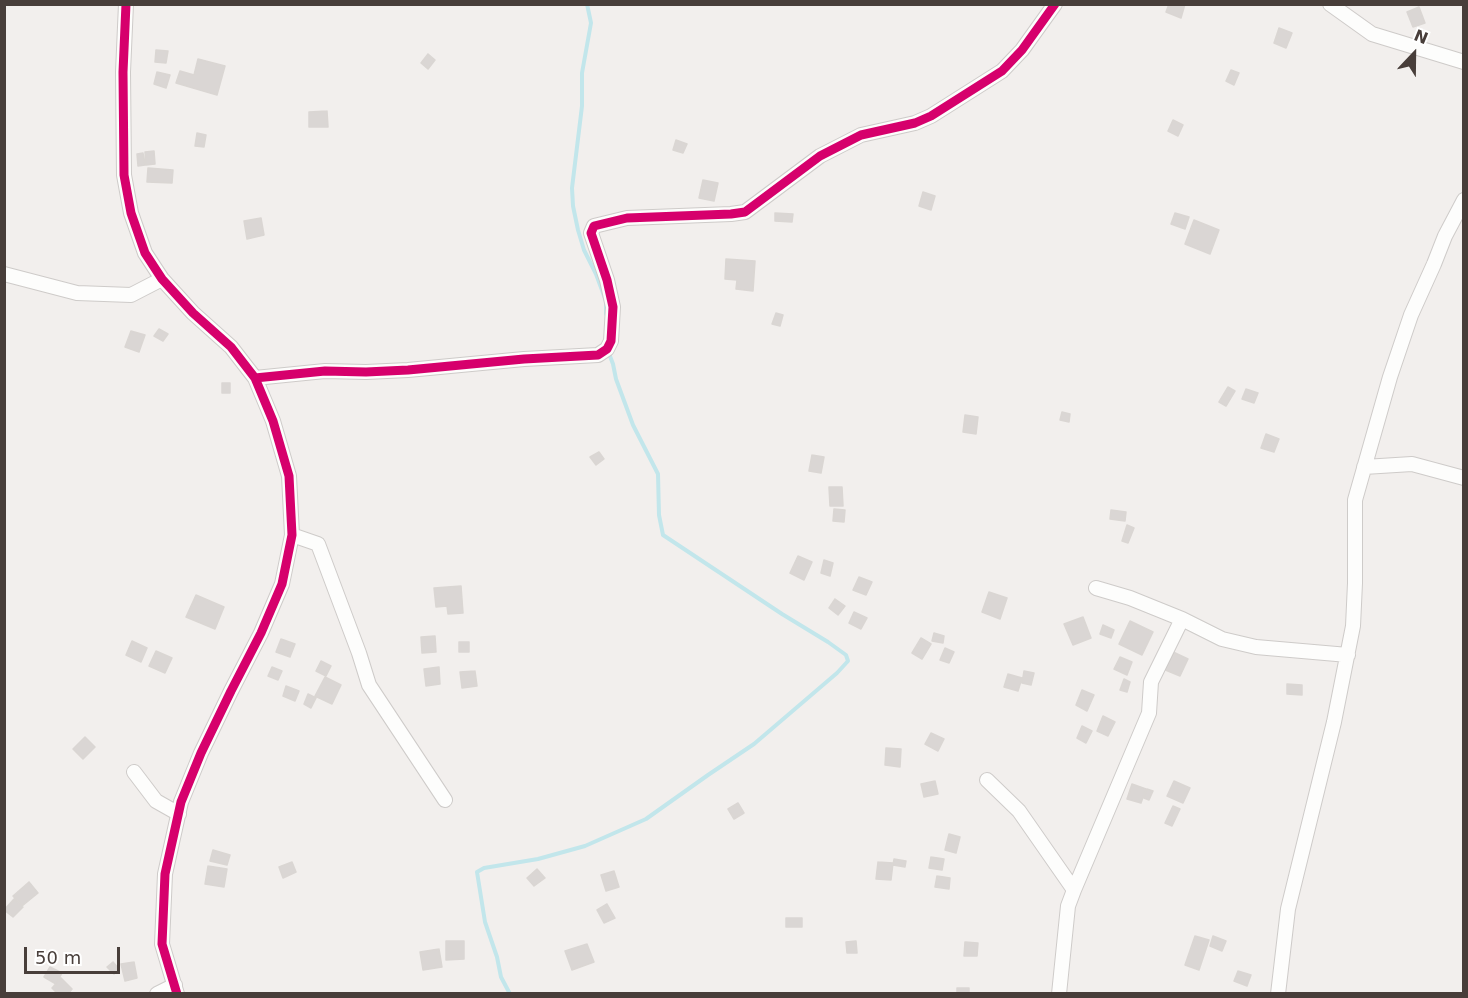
<!DOCTYPE html>
<html>
<head>
<meta charset="utf-8">
<style>
  body { margin:0 }
  #map { position:relative; width:1468px; height:998px; overflow:hidden; background:#f2efed; font-family:"DejaVu Sans",sans-serif }
  canvas { display:block }
  .frame { position:absolute; inset:0; border:6px solid #483e3a; pointer-events:none }
  .north { position:absolute; left:1384px; top:24px; width:60px; height:60px; -webkit-text-stroke:4px #fff; paint-order:stroke; rotate:22deg; font-size:16px; font-weight:700; line-height:24px; text-align:center; color:#483e3a }
  .north::after { content:''; display:block; margin:auto; width:21px; height:27px; background:#483e3a; clip-path:polygon(50% 0,100% 100%,50% 72%,0 100%) }
  .scale { position:absolute; left:24px; top:947px; width:96px; height:27px; box-sizing:border-box; border:3px solid #483e3a; border-top:0; padding-left:8px; font-size:18px; line-height:21px; white-space:nowrap; color:#483e3a; -webkit-text-stroke:4px #fff; paint-order:stroke }
</style>
</head>
<body>
<div id="map">
<canvas width="1468" height="998"></canvas>
<div class="frame"></div>
<div class="north">N</div>
<div class="scale">50 m</div>
</div>
<script>
const ctx = document.querySelector('canvas').getContext('2d');
ctx.lineJoin = 'round';
const shape = rows => new Path2D(rows.map(r => 'M' + r).join(''));
function strokePath(path, color, width, dash) { ctx.strokeStyle = color; ctx.lineWidth = width; ctx.lineCap = dash ? 'butt' : 'round'; ctx.setLineDash(dash || []); ctx.stroke(path); }
function fillPath(path, color) { ctx.fillStyle = color; ctx.fill(path, 'evenodd'); }
strokePath(shape([
  [587,4,591,23,582,73,582,106,572,188,573,206,578,230,584,250,596,274,606,301,606,314],
  [510,994,501,977,497,957,485,922,477,872,484,868,538,859,585,846,646,819,708,775,754,744,837,673,848,661,846,655,828,642,782,614,663,535,659,515,658,474,633,425,616,379,613,364,608,351]
]), '#c2e6eb', 4);
const building = shape([
  [1169,4,1185,4,1181,18,1166,12,1169,4],
  [1419,7,1425,23,1413,27,1407,12,1419,7],
  [1279,28,1292,33,1286,48,1274,43,1279,28],
  [156,50,168,51,166,63,155,62,156,50],
  [428,54,435,60,428,69,421,63,428,54],
  [198,59,225,66,217,95,176,83,180,71,194,75,198,59],
  [1231,70,1239,73,1234,85,1226,81,1231,70],
  [157,72,170,75,166,88,154,84,157,72],
  [327,111,328,127,309,127,309,112,327,111],
  [1173,120,1183,125,1178,136,1168,131,1173,120],
  [197,133,206,135,204,147,195,146,197,133],
  [676,140,687,144,683,153,673,150,676,140],
  [154,151,155,164,146,165,145,152,154,151],
  [143,153,145,165,138,166,137,154,143,153],
  [148,168,173,170,172,183,147,182,148,168],
  [703,180,718,183,714,201,699,198,703,180],
  [923,192,935,196,931,210,919,206,923,192],
  [775,213,793,214,792,222,775,221,775,213],
  [1175,213,1189,217,1185,229,1171,224,1175,213],
  [261,218,264,235,247,239,244,221,261,218],
  [1194,220,1219,230,1210,254,1185,244,1194,220],
  [726,259,755,261,753,291,736,289,737,280,725,279,726,259],
  [776,313,783,315,780,326,772,324,776,313],
  [159,329,168,334,163,341,154,336,159,329],
  [131,331,145,335,139,352,125,347,131,331],
  [222,383,230,383,230,393,222,393,222,383],
  [1228,387,1235,391,1226,406,1219,402,1228,387],
  [1246,389,1258,393,1254,403,1242,399,1246,389],
  [1062,412,1070,414,1069,422,1060,420,1062,412],
  [965,415,978,417,976,434,963,432,965,415],
  [1266,434,1279,439,1274,452,1261,448,1266,434],
  [599,452,604,459,596,465,590,457,599,452],
  [812,455,824,457,821,473,809,471,812,455],
  [829,487,842,487,843,506,830,506,829,487],
  [834,509,845,510,844,522,833,521,834,509],
  [1111,510,1126,512,1125,521,1110,519,1111,510],
  [1127,525,1134,528,1128,543,1122,541,1127,525],
  [798,556,812,562,804,580,790,573,798,556],
  [824,560,833,563,830,576,821,573,824,560],
  [859,577,872,582,866,595,853,590,859,577],
  [461,586,463,613,448,614,447,606,436,607,434,588,461,586],
  [989,592,1007,598,1000,619,982,612,989,592],
  [196,595,224,607,215,629,186,617,196,595],
  [835,599,845,606,838,615,829,608,835,599],
  [854,612,867,618,861,629,849,623,854,612],
  [1083,617,1091,638,1073,645,1064,624,1083,617],
  [1130,621,1153,632,1142,655,1119,644,1130,621],
  [1103,625,1114,630,1111,638,1100,634,1103,625],
  [934,633,944,636,943,643,932,641,934,633],
  [435,636,436,652,422,653,421,637,435,636],
  [921,638,931,644,922,659,912,653,921,638],
  [281,639,295,644,290,657,276,652,281,639],
  [132,641,147,648,141,662,126,655,132,641],
  [459,642,469,642,469,652,459,652,459,642],
  [945,648,954,652,949,663,940,660,945,648],
  [156,651,172,658,165,673,149,666,156,651],
  [1171,651,1188,659,1180,676,1163,669,1171,651],
  [1120,657,1132,662,1127,675,1114,669,1120,657],
  [321,661,331,666,326,676,316,671,321,661],
  [272,667,282,671,278,680,268,676,272,667],
  [439,667,440,684,426,686,424,669,439,667],
  [475,671,477,686,462,688,460,672,475,671],
  [1024,671,1034,673,1031,685,1022,683,1024,671],
  [1008,674,1022,678,1018,691,1004,687,1008,674],
  [325,677,341,685,332,704,315,696,325,677],
  [1124,679,1130,682,1127,692,1120,690,1124,679],
  [1287,684,1302,685,1302,695,1287,694,1287,684],
  [286,686,299,691,295,701,283,696,286,686],
  [1082,690,1094,695,1087,711,1076,705,1082,690],
  [308,694,316,698,311,708,304,704,308,694],
  [1103,716,1115,722,1108,736,1097,731,1103,716],
  [1082,726,1092,731,1086,743,1077,738,1082,726],
  [931,733,944,739,938,751,925,744,931,733],
  [85,737,95,747,83,759,73,749,85,737],
  [886,748,901,749,900,767,885,765,886,748],
  [935,781,938,794,924,797,921,784,935,781],
  [1174,781,1190,788,1183,803,1167,796,1174,781],
  [1132,784,1146,789,1141,803,1127,799,1132,784],
  [1147,789,1153,791,1149,800,1144,798,1147,789],
  [738,803,744,813,734,819,728,809,738,803],
  [1173,806,1180,809,1172,826,1165,823,1173,806],
  [949,834,960,837,956,853,945,850,949,834],
  [213,850,230,855,227,865,210,861,213,850],
  [931,857,944,859,942,870,929,868,931,857],
  [894,859,906,861,905,867,893,865,894,859],
  [292,862,296,872,283,878,279,867,292,862],
  [878,862,893,863,891,880,876,879,878,862],
  [208,866,227,869,224,887,205,884,208,866],
  [537,869,545,878,534,886,527,878,537,869],
  [614,871,619,887,606,891,601,875,614,871],
  [937,876,950,878,949,889,935,887,937,876],
  [29,882,38,893,22,906,13,896,29,882],
  [14,899,23,907,13,917,4,910,14,899],
  [607,904,615,918,604,923,597,910,607,904],
  [786,918,802,918,802,927,786,927,786,918],
  [1195,936,1209,940,1199,970,1185,965,1195,936],
  [1213,936,1226,941,1222,951,1210,946,1213,936],
  [446,941,464,941,464,959,446,960,446,941],
  [856,941,857,953,847,953,846,942,856,941],
  [965,942,978,943,977,956,964,956,965,942],
  [587,944,594,962,572,970,565,951,587,944],
  [439,949,442,967,423,970,420,952,439,949],
  [113,962,119,969,114,974,107,967,113,962],
  [134,962,137,978,125,981,121,964,134,962],
  [50,967,62,973,56,984,44,977,50,967],
  [1238,971,1251,975,1247,986,1234,981,1238,971],
  [61,978,72,989,68,994,58,994,52,988,61,978],
  [957,988,969,988,969,994,957,994,957,988]
]);
fillPath(building, '#dad6d4');
strokePath(building, '#dad6d3', 1.5);
const street = shape([
  [126,4,123,72,124,175,131,213,145,253,162,279,193,313,231,347,255,378,273,421,289,476,292,535,282,584,261,633,231,691,201,753,181,802,165,874,162,944,177,994],
  [1330,4,1372,34,1464,62],
  [4,274,77,293,131,295,162,279],
  [255,378,325,371,366,372,408,370,524,359,598,355,607,349,611,341,613,307,607,280,591,233,594,226,627,218,731,214,745,212,820,156,861,135,915,123,931,116,1002,71,1022,50,1055,4],
  [1364,467,1412,464,1464,478],
  [292,535,318,544,359,653,369,685,445,800],
  [1096,588,1130,598,1182,619,1222,639,1256,647,1348,655],
  [134,772,156,801,179,814],
  [987,780,1019,811,1074,890],
  [157,994,175,985],
  [1059,994,1068,906,1074,890,1149,713,1151,682,1182,619],
  [1278,994,1288,909,1334,722,1353,626,1355,583,1355,500,1390,377,1411,315,1434,264,1445,236,1464,200]
]);
strokePath(street, '#cecbc9', 16);
strokePath(street, '#fdfdfc', 14);
strokePath(shape([
  [126,4,123,72,124,175,131,213,145,253,162,279,193,313,231,347,255,378,273,421,289,476,292,535,282,584,261,633,231,691,201,753,181,802,165,874,162,944,177,994],
  [255,378,325,371,366,372,408,370,524,359,598,355,607,349,611,341,613,307,607,280,591,233,594,226,627,218,731,214,745,212,820,156,861,135,915,123,931,116,1002,71,1022,50,1055,4]
]), '#d6006c', 9);
</script>
</body>
</html>
